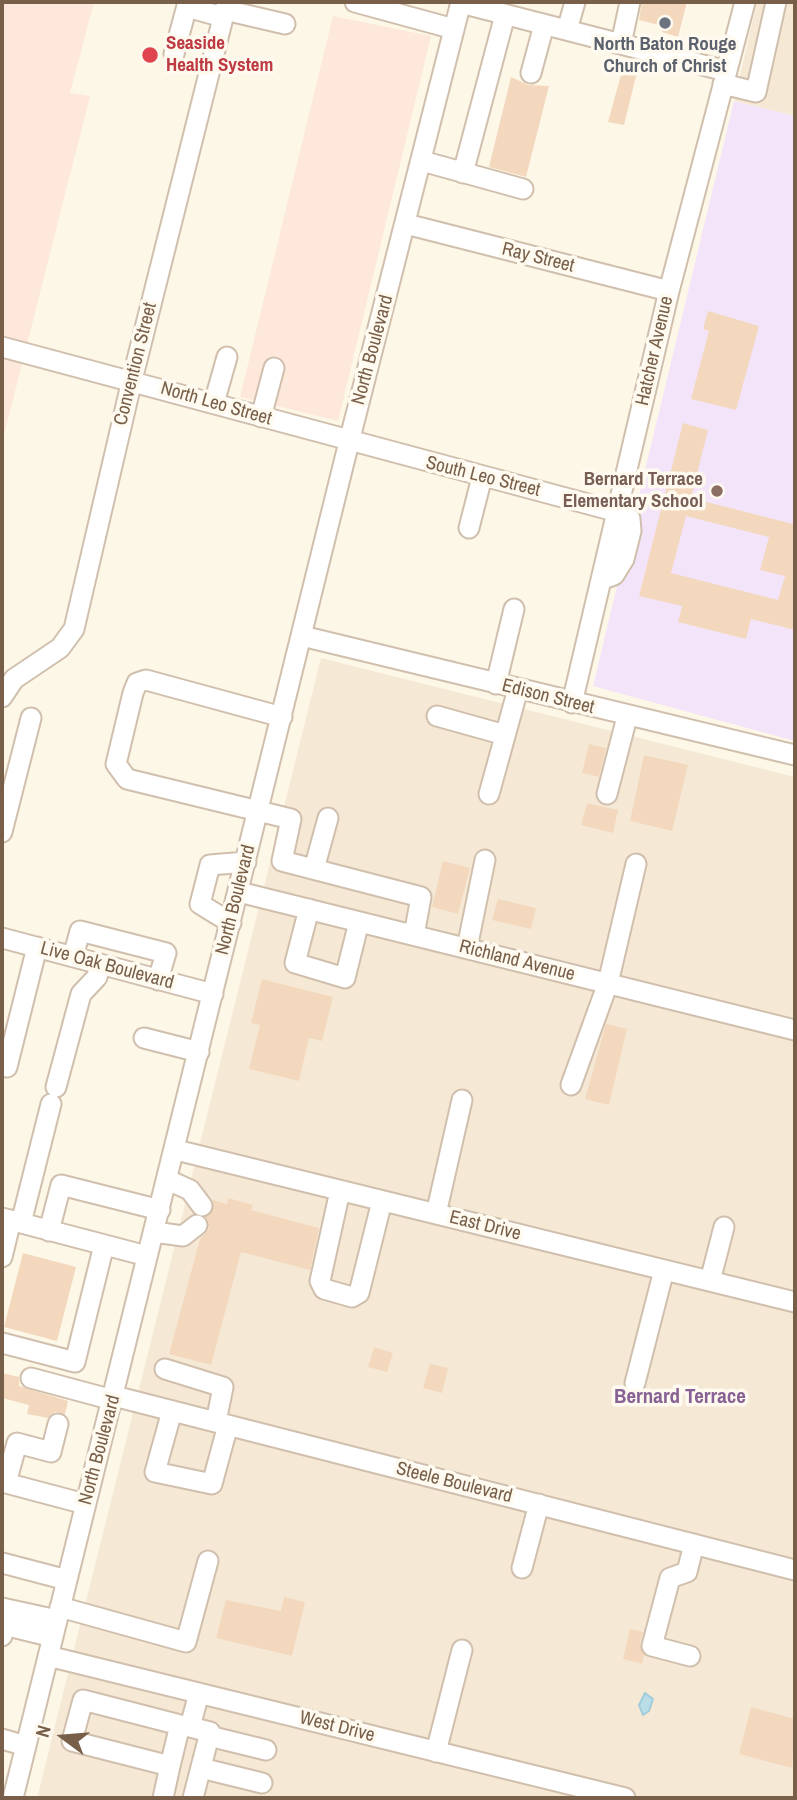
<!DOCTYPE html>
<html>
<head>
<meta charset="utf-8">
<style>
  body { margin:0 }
  #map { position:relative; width:797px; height:1800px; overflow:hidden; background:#fdf7e8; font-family:"Archivo Narrow",sans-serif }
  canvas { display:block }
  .frame { position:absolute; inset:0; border:4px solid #785f4a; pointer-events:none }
  .north { position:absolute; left:28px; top:1702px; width:70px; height:70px; -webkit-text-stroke:5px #fffaef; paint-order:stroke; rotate:286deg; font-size:19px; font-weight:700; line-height:28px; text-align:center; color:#785f4a }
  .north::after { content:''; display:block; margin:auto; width:24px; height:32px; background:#785f4a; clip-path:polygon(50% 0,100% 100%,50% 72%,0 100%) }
</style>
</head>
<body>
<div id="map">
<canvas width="797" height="1800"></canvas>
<div class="frame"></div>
<div class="north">N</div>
</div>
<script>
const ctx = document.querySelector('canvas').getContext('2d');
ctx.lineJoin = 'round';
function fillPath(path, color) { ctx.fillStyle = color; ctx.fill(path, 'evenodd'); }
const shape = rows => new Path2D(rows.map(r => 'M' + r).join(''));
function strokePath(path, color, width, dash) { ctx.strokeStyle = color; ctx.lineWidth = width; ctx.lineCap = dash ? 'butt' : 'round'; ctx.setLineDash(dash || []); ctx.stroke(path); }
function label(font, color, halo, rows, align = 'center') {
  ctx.font = font + ' "Archivo Narrow",sans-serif'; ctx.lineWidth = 7; ctx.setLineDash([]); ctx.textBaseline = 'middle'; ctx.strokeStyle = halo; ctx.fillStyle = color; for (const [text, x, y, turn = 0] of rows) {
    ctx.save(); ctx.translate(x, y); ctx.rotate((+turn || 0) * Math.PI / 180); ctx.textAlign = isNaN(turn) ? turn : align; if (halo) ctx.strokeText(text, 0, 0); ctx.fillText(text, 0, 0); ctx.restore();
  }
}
fillPath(shape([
  [757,2,795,2,795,116,734,101],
  [321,658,795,777,795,1798,37,1798]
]), '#f5e9d6');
fillPath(shape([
  [2,2,94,2,70,93,90,96,2,443],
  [333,16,431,36,338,421,240,397]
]), '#fde8db');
fillPath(shape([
  [734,101,795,116,795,741,593,686]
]), '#f4e4fa');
const water = shape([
  [645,1693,653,1699,649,1711,643,1715,639,1705,645,1693]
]);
fillPath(water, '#bbdde8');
strokePath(water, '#a1ccda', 2);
fillPath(shape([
  [642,2,687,2,678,37,662,32,663,26,639,20],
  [624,64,638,68,624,125,608,122],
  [511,77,528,85,549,86,526,177,489,167],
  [708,311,759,326,736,410,691,399,709,331,703,329],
  [683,423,708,430,691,498,793,524,795,630,751,619,746,639,678,622,682,606,639,596],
  [686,516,769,537,760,570,785,576,778,600,671,573],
  [589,744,606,748,599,777,582,773],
  [644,755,688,765,672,831,630,821],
  [587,803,618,810,613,833,581,825],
  [443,861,470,868,458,914,432,907],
  [498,899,536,908,531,929,492,920],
  [262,979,333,997,322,1041,309,1038,299,1081,249,1069,260,1025,251,1023],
  [606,1024,627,1029,609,1105,585,1099],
  [228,1198,253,1205,251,1210,319,1228,310,1270,241,1252,211,1365,169,1354,200,1239,209,1229,206,1217,213,1210,213,1200,227,1204],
  [23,1253,76,1267,57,1341,4,1327],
  [374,1347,393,1353,387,1372,368,1367],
  [430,1364,448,1368,442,1393,423,1388],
  [2,1373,19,1377,19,1386,68,1401,65,1414,55,1412,48,1418,27,1414,29,1405,2,1398],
  [284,1597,305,1602,292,1656,216,1638,226,1600,281,1611],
  [630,1629,643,1632,640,1644,644,1655,642,1664,623,1659],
  [751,1707,795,1719,792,1768,739,1754]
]), '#f3d8be');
const minor = shape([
  [355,2,454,29],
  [461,3,726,71],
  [187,7,223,17],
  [225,10,285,24],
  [567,30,575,2],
  [621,44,630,2],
  [174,54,188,2],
  [531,73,544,25],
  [723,84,756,92,776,2],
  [422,161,523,189],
  [463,173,505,15],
  [406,224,669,291],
  [2,347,618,512,630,519,631,531,624,559,614,575,601,580],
  [214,403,227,357],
  [261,417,274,368],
  [469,528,482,477],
  [302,636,795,755],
  [496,684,514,609],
  [2,697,14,679,60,648,74,629,132,380,227,2],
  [572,703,669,291,745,2],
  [437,716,505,735],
  [282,717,146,680,137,683,133,693,116,764,127,779,291,819,282,861,421,897,414,935],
  [489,794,518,689],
  [607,794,627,717],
  [2,832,31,718],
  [314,869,328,818],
  [239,892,795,1030],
  [309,909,295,963,345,978,359,922],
  [231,923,200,904,210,865,246,862],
  [2,938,213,994],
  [467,948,485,860],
  [73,957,80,931,166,953,158,980],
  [144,1038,199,1052],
  [7,1067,37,947],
  [571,1085,608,983,636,864],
  [56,1087,81,994,97,977,100,964],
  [176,1150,795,1302],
  [168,1180,190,1190,202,1206],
  [340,1191,320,1281,324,1289,352,1297,359,1293,382,1201],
  [436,1214,462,1100],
  [2,1218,147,1256],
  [21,1223,51,1104],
  [49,1231,61,1185,160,1210],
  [154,1232,183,1236,197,1225],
  [2,1257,11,1220],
  [710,1281,724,1227],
  [2,1343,75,1362,104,1245],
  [165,1369,223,1387,216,1422],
  [31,1378,113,1400],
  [635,1383,664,1270],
  [114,1396,795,1570],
  [172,1411,155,1472,212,1484,228,1425],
  [2,1482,85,1504],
  [6,1483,17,1443,51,1452,58,1424],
  [2,1563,67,1580],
  [522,1568,539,1504],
  [60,1607,186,1642,208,1561],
  [2,1608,57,1620],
  [2,1636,4,1625,53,1637],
  [48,1656,625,1798],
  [690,1656,652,1646,670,1578,687,1572,694,1544],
  [180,1725,170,1766,72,1741,83,1700,180,1725,190,1727,199,1693],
  [190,1727,210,1732,193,1798],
  [209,1736,266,1750],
  [2,1739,26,1746],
  [436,1752,462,1650],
  [201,1768,262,1783],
  [13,1798,349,442,461,2],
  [163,1798,170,1766]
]);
strokePath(minor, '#d0bfac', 23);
strokePath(minor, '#fff', 19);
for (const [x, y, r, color] of [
  [665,23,7,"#6b7280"],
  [150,55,9,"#e0444e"],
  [717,491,7,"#8d6e63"]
]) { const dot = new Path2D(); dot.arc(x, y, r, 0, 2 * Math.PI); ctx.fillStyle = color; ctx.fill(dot); strokePath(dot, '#fffaef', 2.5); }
label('bold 19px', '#be3a42', '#fffaef', [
  ["Seaside",166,44],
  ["Health System",166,66]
], 'left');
label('bold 19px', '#5b616d', '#fffaef', [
  ["North Baton Rouge",665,45],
  ["Church of Christ",665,67]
]);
label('19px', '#785f4a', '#fffaef', [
  ["Ray Street",538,258,14],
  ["North Boulevard",373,350,-75],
  ["Hatcher Avenue",655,351,-77],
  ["Convention Street",136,364,-76],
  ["North Leo Street",216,404,16],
  ["South Leo Street",483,477,14],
  ["Edison Street",548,697,14],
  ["North Boulevard",236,900,-76],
  ["Richland Avenue",517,961,14],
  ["Live Oak Boulevard",107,966,15],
  ["East Drive",485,1226,14],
  ["North Boulevard",100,1450,-75],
  ["Steele Boulevard",454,1483,14],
  ["West Drive",337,1727,14]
]);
label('bold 19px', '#785e54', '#fffaef', [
  ["Bernard Terrace",703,480],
  ["Elementary School",703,502]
], 'right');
label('bold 21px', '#886294', '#fffaef', [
  ["Bernard Terrace",680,1397]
]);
</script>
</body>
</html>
